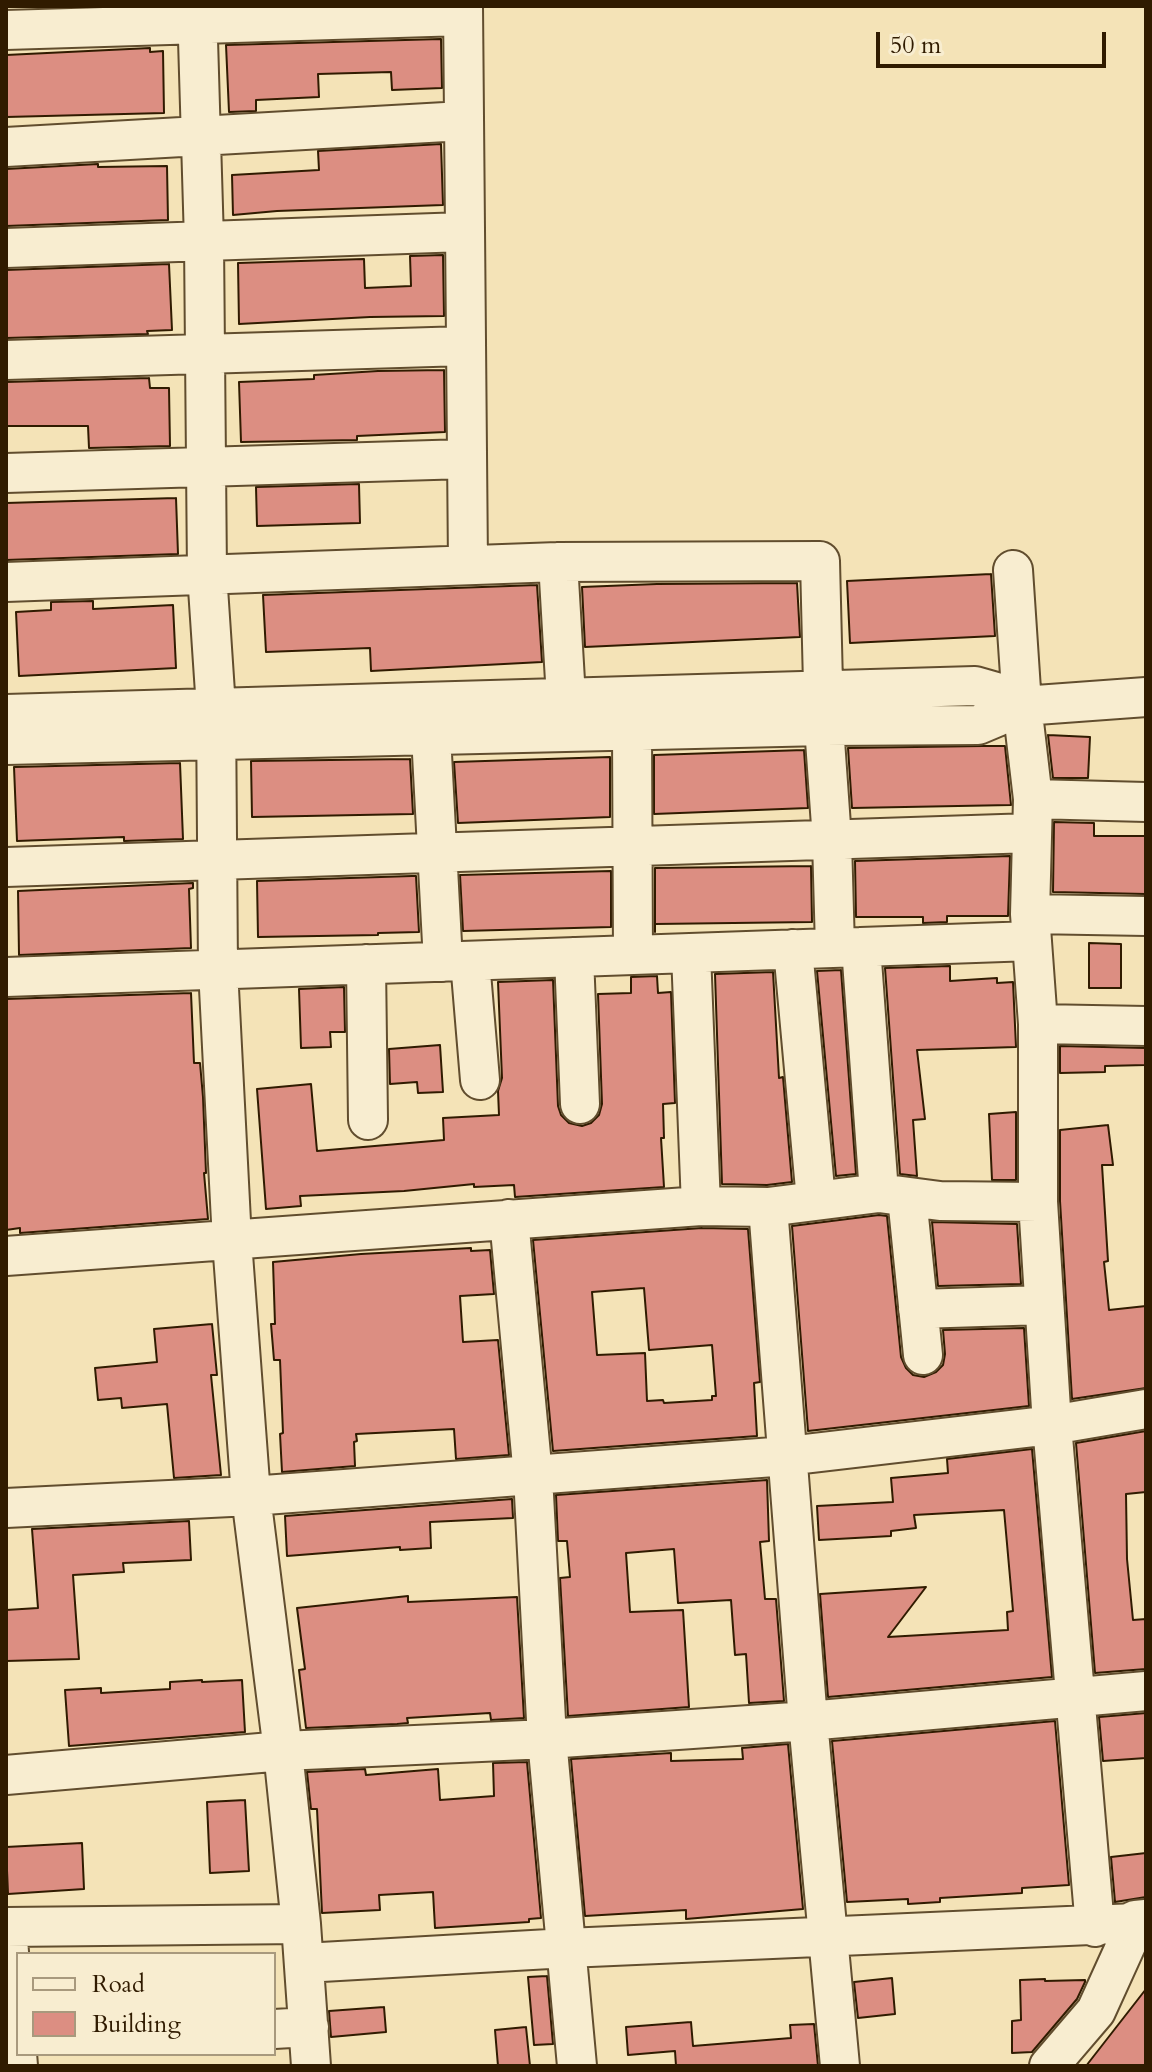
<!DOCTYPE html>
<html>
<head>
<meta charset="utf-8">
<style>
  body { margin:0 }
  #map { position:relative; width:1152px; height:2072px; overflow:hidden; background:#f4e3b7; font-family:Cardo,serif }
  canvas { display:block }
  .frame { position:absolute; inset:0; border:8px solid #301b00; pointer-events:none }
  .legend { position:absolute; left:16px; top:1952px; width:260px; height:104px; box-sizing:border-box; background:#f8edd0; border:2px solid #a8997d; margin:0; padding:10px 14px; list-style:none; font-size:24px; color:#301b00 }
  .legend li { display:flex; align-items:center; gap:16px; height:40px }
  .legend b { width:40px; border:2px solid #a8997d }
  .scale { position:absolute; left:876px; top:32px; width:230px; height:36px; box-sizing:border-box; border:4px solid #301b00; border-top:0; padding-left:10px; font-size:24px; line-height:28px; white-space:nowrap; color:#301b00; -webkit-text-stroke:6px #f8edd0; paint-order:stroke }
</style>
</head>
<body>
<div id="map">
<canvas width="1152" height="2072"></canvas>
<div class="frame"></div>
<ul class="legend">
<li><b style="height:10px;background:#f8edd0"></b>Road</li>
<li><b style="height:22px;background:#dc8e82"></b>Building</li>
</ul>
<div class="scale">50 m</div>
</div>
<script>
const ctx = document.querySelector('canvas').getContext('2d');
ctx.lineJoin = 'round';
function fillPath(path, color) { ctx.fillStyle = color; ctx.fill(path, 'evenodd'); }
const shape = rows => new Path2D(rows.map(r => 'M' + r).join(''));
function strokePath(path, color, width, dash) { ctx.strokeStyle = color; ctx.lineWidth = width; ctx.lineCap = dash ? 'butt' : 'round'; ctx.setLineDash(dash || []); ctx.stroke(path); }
const building = shape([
  [441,39,442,88,392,90,391,72,318,74,319,97,256,100,256,111,229,112,226,45,441,39],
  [150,48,150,52,163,51,164,113,6,117,6,55,150,48],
  [441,144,443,205,277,211,233,215,232,175,319,170,318,151,441,144],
  [98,164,98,167,167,166,168,220,6,226,6,169,98,164],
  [443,255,444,316,370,317,239,324,238,263,364,259,365,288,411,286,410,256,443,255],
  [169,264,172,330,147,331,148,334,6,338,6,270,169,264],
  [444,370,445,432,357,436,357,440,241,442,239,382,314,379,314,375,378,371,444,370],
  [149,378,150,388,169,388,170,446,89,448,88,426,6,426,6,382,149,378],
  [359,484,360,523,257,526,256,487,359,484],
  [176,498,178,554,6,560,6,503,176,498],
  [991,574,995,636,850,643,847,581,991,574],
  [797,583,800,637,585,647,582,587,657,584,797,583],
  [537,585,542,662,371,671,370,648,266,652,263,595,537,585],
  [93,601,93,609,173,605,176,668,19,676,16,612,51,610,51,602,93,601],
  [1048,735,1090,737,1088,778,1053,778,1048,735],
  [983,746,1005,746,1011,805,852,808,848,748,983,746],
  [804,750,808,808,654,814,654,755,804,750],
  [610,757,610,817,458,823,454,762,610,757],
  [410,759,413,814,252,817,251,761,410,759],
  [180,763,183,839,124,841,124,837,17,841,14,767,180,763],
  [1054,822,1094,823,1094,836,1146,836,1146,894,1053,892,1054,822],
  [1010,856,1008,916,947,916,947,922,923,923,923,917,856,917,855,861,1010,856],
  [811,866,812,922,655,924,655,932,655,868,811,866],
  [611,871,611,927,463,931,460,875,611,871],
  [412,876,416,876,419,932,378,933,378,935,258,937,257,881,412,876],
  [193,883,193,888,189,889,191,948,19,955,18,891,193,883],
  [1089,943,1121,944,1121,988,1089,988,1089,943],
  [950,966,950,981,997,978,997,983,1013,982,1016,1047,917,1050,925,1119,913,1120,917,1176,900,1174,885,968,950,966],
  [841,970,856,1174,836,1176,817,971,841,970],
  [773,972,779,1078,783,1077,792,1182,767,1185,722,1184,715,974,773,972],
  [657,976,658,993,671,992,675,1103,663,1104,664,1138,661,1138,664,1187,515,1197,514,1185,474,1187,474,1184,404,1191,300,1196,301,1206,266,1209,257,1089,311,1084,317,1151,444,1140,443,1118,499,1115,498,1091,502,1078,498,982,553,980,558,1106,561,1115,569,1123,582,1126,591,1123,599,1115,602,1104,598,994,631,993,631,977,657,976],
  [344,987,345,1032,330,1032,331,1047,301,1048,299,989,344,987],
  [191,993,194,1063,200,1063,203,1097,206,1173,204,1173,208,1219,20,1233,20,1228,6,1230,6,999,191,993],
  [440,1045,443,1092,418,1093,417,1082,390,1084,389,1049,440,1045],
  [1060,1046,1146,1048,1146,1065,1105,1066,1105,1072,1060,1073,1060,1046],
  [1016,1112,1016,1180,992,1180,989,1114,1016,1112],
  [1108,1125,1113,1165,1102,1165,1108,1261,1104,1262,1109,1310,1146,1306,1146,1388,1072,1399,1060,1201,1060,1130,1108,1125],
  [879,1215,887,1216,901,1357,906,1368,913,1375,924,1377,936,1372,943,1365,945,1354,943,1330,1024,1328,1029,1406,808,1431,792,1226,879,1215],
  [932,1222,1017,1224,1021,1284,938,1286,932,1222],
  [702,1228,748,1229,760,1382,754,1383,757,1436,553,1451,533,1240,702,1228],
  [644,1288,649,1350,712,1345,716,1396,712,1396,712,1400,664,1403,663,1400,647,1401,645,1353,597,1355,592,1292,644,1288],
  [471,1248,471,1251,490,1250,494,1294,460,1296,463,1342,498,1340,509,1455,456,1459,454,1429,356,1434,357,1441,354,1442,355,1466,282,1472,280,1434,283,1433,280,1360,274,1360,271,1324,275,1324,273,1262,361,1254,471,1248],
  [212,1324,217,1375,211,1375,221,1475,174,1478,167,1404,122,1408,121,1398,98,1400,95,1368,157,1362,154,1329,212,1324],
  [1146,1431,1146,1492,1126,1494,1127,1559,1133,1620,1146,1619,1146,1669,1095,1673,1076,1443,1146,1431],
  [1032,1449,1052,1677,828,1697,820,1594,926,1587,888,1637,1008,1630,1007,1612,1013,1611,1004,1510,914,1515,916,1528,891,1531,891,1536,819,1540,817,1506,893,1502,891,1478,948,1473,947,1459,1032,1449],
  [767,1480,769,1541,760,1542,765,1599,776,1599,784,1701,749,1703,746,1654,735,1655,731,1600,678,1603,674,1549,626,1553,630,1612,683,1610,689,1707,568,1716,560,1578,570,1577,567,1541,558,1541,556,1495,767,1480],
  [512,1499,513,1518,430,1522,431,1548,400,1550,400,1547,287,1556,285,1516,512,1499],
  [189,1521,191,1560,123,1563,124,1572,73,1575,79,1659,6,1661,6,1610,38,1608,32,1529,189,1521],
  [408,1596,408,1602,517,1597,524,1718,491,1720,490,1713,407,1718,408,1723,397,1724,306,1728,299,1670,305,1669,297,1608,408,1596],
  [202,1680,202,1682,242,1680,245,1732,69,1746,65,1690,101,1688,101,1693,170,1689,170,1682,202,1680],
  [1146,1713,1146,1758,1103,1761,1099,1717,1146,1713],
  [1055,1721,1069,1885,1022,1888,1022,1893,940,1898,940,1902,908,1904,908,1899,847,1902,832,1741,1055,1721],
  [788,1744,803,1909,686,1919,686,1910,585,1916,571,1759,671,1753,671,1761,743,1759,742,1748,788,1744],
  [527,1762,541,1918,529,1919,529,1922,435,1928,433,1892,379,1895,380,1910,322,1913,317,1809,311,1809,307,1772,365,1769,366,1775,438,1769,440,1800,494,1796,493,1763,527,1762],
  [245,1800,249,1871,210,1873,207,1802,245,1800],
  [82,1843,84,1889,8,1894,6,1847,82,1843],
  [1146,1853,1146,1897,1115,1902,1111,1857,1146,1853],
  [547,1976,553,2044,534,2045,528,1977,547,1976],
  [892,1978,895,2014,858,2018,854,1982,892,1978],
  [1045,1979,1045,1981,1085,1980,1085,1982,1077,1999,1032,2052,1012,2053,1012,2021,1021,2020,1020,1980,1045,1979],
  [1146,1989,1146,2066,1086,2066,1146,1989],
  [384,2007,386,2032,331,2037,329,2011,384,2007],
  [691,2022,693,2046,791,2038,790,2025,814,2024,818,2066,676,2066,675,2051,628,2055,626,2027,691,2022],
  [526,2027,530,2066,498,2066,495,2030,526,2027]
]);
fillPath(building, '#dc8e82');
strokePath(building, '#301b00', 2);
const minor = shape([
  [197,6,204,241,207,573,216,708,218,969,232,1241,251,1496,283,1751,301,1924,311,2066],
  [463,6,468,565],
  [6,30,463,16],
  [6,147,463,121],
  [6,248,464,232],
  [6,360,465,346],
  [6,473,466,459],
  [558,562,566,698],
  [1013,570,1022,705,1033,799,1030,914,1038,1024,1038,1202,1052,1425,1095,1927],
  [6,582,558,562,820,561,824,726,832,840,835,948],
  [6,714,975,686,996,692,1009,707],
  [632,731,633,955],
  [431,735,443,962],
  [6,745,824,726,978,725,997,717,1009,707,1146,697],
  [1033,799,1146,802],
  [6,867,1032,833],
  [1030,914,1146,916],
  [861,947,879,1193],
  [793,949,816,1200],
  [691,953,701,1206],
  [574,957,580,1104],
  [470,961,480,1080],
  [366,964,368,1120],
  [6,977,1032,941],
  [1038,1024,1146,1026],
  [907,1197,923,1355],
  [768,1207,808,1721,840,2066],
  [509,1219,533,1476,547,1739,577,2066],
  [6,1256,701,1206,768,1207,879,1193,940,1201,1038,1202],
  [918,1309,1044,1305],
  [6,1508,251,1496,787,1456,1052,1425,1146,1409],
  [6,1775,283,1751,547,1739,808,1721,1146,1691],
  [6,1927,301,1924],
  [7,1927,18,2066],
  [304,1963,567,1948,1136,1923,1096,2011,1049,2066],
  [274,2029,309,2027]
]);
const tertiary = shape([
  [1136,1923,1146,1922]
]);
strokePath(minor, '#614d2e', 42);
strokePath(tertiary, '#614d2e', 48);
strokePath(minor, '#f8edd0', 38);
strokePath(tertiary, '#f8edd0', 44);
</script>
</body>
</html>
